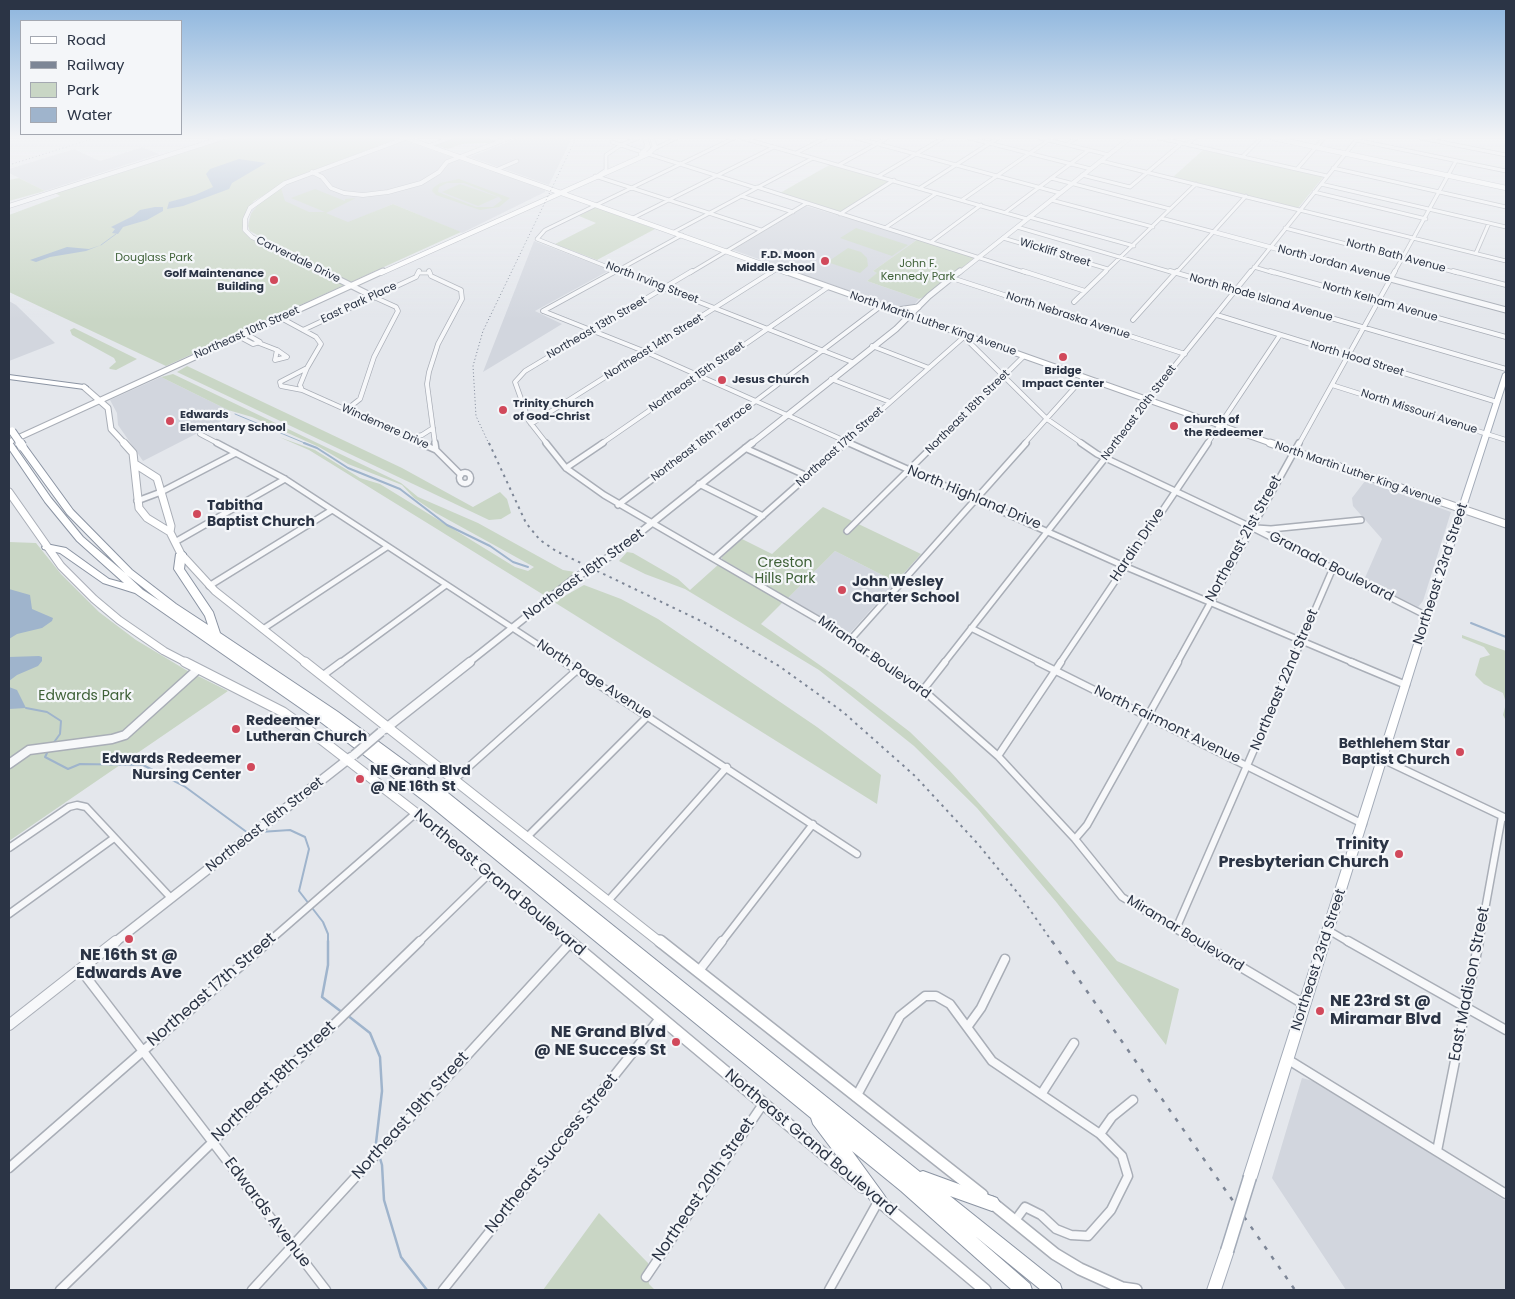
<!DOCTYPE html>
<html>
<head>
<meta charset="utf-8">
<style>
  body { margin:0 }
  #map { position:relative; width:1515px; height:1299px; overflow:hidden; background:#e4e7ec; font-family:Poppins,sans-serif }
  canvas { display:block }
  .frame { position:absolute; inset:0; border:10px solid #2b3445; pointer-events:none }
  .legend { position:absolute; left:20px; top:20px; width:162px; height:115px; box-sizing:border-box; background:#f4f6f9; border:1px solid #a4a8b1; margin:0; padding:6px 9px; list-style:none; font-size:15px; color:#2b3445 }
  .legend li { display:flex; align-items:center; gap:10px; height:25px }
  .legend b { width:25px; border:1px solid #a4a8b1 }
</style>
</head>
<body>
<div id="map">
<canvas width="1515" height="1299"></canvas>
<div class="frame"></div>
<ul class="legend">
<li><b style="height:6px;background:#fff"></b>Road</li>
<li><b style="height:6px;background:#7d8696"></b>Railway</li>
<li><b style="height:14px;background:#c9d6c5"></b>Park</li>
<li><b style="height:14px;background:#9fb4cc"></b>Water</li>
</ul>
</div>
<script>
const ctx = document.querySelector('canvas').getContext('2d');
ctx.lineJoin = 'round';
function fillPath(path, color) { ctx.fillStyle = color; ctx.fill(path, 'evenodd'); }
const shape = rows => new Path2D(rows.map(r => 'M' + r).join(''));
function strokePath(path, color, width, dash) { ctx.strokeStyle = color; ctx.lineWidth = width; ctx.lineCap = dash ? 'butt' : 'round'; ctx.setLineDash(dash || []); ctx.stroke(path); }
function label(font, color, halo, rows, align = 'center') {
  ctx.font = font + ' Poppins,sans-serif'; ctx.lineWidth = 4.5; ctx.setLineDash([]); ctx.textBaseline = 'middle'; ctx.strokeStyle = halo; ctx.fillStyle = color; for (const [text, x, y, turn = 0] of rows) {
    ctx.save(); ctx.translate(x, y); ctx.rotate((+turn || 0) * Math.PI / 180); ctx.textAlign = isNaN(turn) ? turn : align; if (halo) ctx.strokeText(text, 0, 0); ctx.fillText(text, 0, 0); ctx.restore();
  }
}
fillPath(shape([
  [518,138,572,138,549,185,470,157],
  [403,140,545,190,545,192,462,233,393,204,348,223,264,238,250,231,248,223,252,210,259,202,287,183],
  [142,147,159,154,45,191,9,173,9,169,74,149,100,161],
  [806,206,918,239,873,271,878,273,867,281,919,299,913,306,898,308,733,250],
  [534,241,610,270,535,311,562,324,483,372],
  [9,301,16,305,55,343,9,361],
  [161,377,228,410,229,417,143,461,118,425,117,413,110,400],
  [1365,481,1451,512,1423,601,1418,607,1364,580,1382,539,1353,506,1352,498],
  [835,551,896,582,850,633,788,598],
  [1302,1078,1317,1082,1506,1201,1506,1290,1346,1290,1272,1178]
]), '#d2d6de');
fillPath(shape([
  [228,138,399,138,296,177,254,201,247,210,242,230,257,241,263,238,250,231,248,226,251,214,260,202,281,188,285,201,309,212,325,212,291,198,315,189,345,201,345,199,356,198,326,213,348,222,393,204,461,232,166,366,9,292,9,215,60,196,55,193],
  [452,138,488,138,496,141,490,143,462,144,448,149,434,145],
  [1204,149,1324,176,1298,208,1173,177],
  [831,164,891,180,840,212,780,193],
  [19,178,45,191,9,201,9,180],
  [459,179,510,198,499,207,480,210,436,195,432,191,433,188,440,183],
  [447,183,464,183,499,197,502,200,493,207,476,207,438,192,439,187],
  [460,184,498,197,478,206,442,192],
  [594,208,598,208,655,229,597,260,555,244,596,223,579,216],
  [856,228,908,245,892,256,840,238],
  [918,239,974,258,928,295,919,299,867,281,877,273,873,271],
  [848,248,861,252,867,258,868,266,860,273,830,263,829,261],
  [74,328,137,359,116,370,110,369,109,368,116,362,114,358,72,335,70,330],
  [187,366,402,468,473,507,500,492,507,499,511,513,501,519,489,520,177,372],
  [173,374,401,483,418,497,478,523,563,570,575,572,574,576,547,597,309,450,279,437,315,450,360,478,380,484,515,567,528,571,534,567,436,513,414,498,402,485,348,464,319,447,252,417,228,410,161,377],
  [823,507,921,554,896,582,835,551,788,598,722,559,722,557,742,539,772,554],
  [9,542,36,543,61,574,99,612,136,640,186,670,228,691,9,841],
  [627,552,633,553,678,579,690,590,719,564,783,602,761,624,854,689,910,732,949,770,1016,844,1117,961,1179,989,1166,1045,1057,903,977,808,914,746,819,670,685,589,645,574,619,561],
  [584,585,621,599,658,619,817,727,881,775,877,804,554,602],
  [1462,635,1506,651,1506,721,1503,715,1506,703,1503,693,1484,684,1475,675,1480,658,1490,655,1484,647,1462,638],
  [599,1213,648,1263,649,1284,655,1290,543,1290]
]), '#c9d6c5');
fillPath(shape([
  [239,159,266,163,232,183,229,189,183,206,167,209,169,202,195,195,213,187,206,174,210,169],
  [155,207,163,207,163,211,147,220,123,227,118,234,112,233,115,229,111,227,133,216,140,210],
  [101,245,86,251,50,257,36,262,30,260,67,247,89,249],
  [9,589,30,595,32,609,53,618,52,621,42,628,17,634,9,639],
  [39,656,42,657,42,661,38,666,17,675,9,681,9,657],
  [9,687,17,690,26,708,9,709]
]), '#9fb4cc');
strokePath(shape([
  [101,245,116,234],
  [235,414,307,444]
]), '#9fb4cc', 1);
strokePath(shape([
  [304,443,317,448,348,468,400,489,447,525,490,546,513,562,528,567],
  [1471,623,1506,637],
  [26,708,47,712,61,721,60,734,52,745],
  [48,751,45,757,68,769,80,764,143,765,184,786,248,833],
  [260,832,290,830,305,837,309,849,299,891,323,922,328,934,328,943]
]), '#9fb4cc', 2);
strokePath(shape([
  [328,941,328,965,322,997,343,1013],
  [347,1015,370,1033,380,1057,382,1091,376,1143,378,1148],
  [379,1155,382,1165,384,1200,401,1257,427,1290]
]), '#9fb4cc', 2.5);
const minorFar4 = shape([
  [491,138,501,141],
  [742,138,1027,219],
  [856,138,1060,193],
  [969,138,1091,169],
  [1040,138,1109,155],
  [1159,138,1327,176],
  [1421,138,1506,155],
  [1356,140,1506,171],
  [612,142,639,151],
  [1067,144,1076,138],
  [1187,144,1195,138],
  [428,146,450,138],
  [654,149,676,138],
  [645,153,756,188],
  [796,153,825,138],
  [1242,157,1261,138],
  [1101,161,1506,261],
  [839,165,887,138],
  [1333,168,1506,207],
  [1297,169,1324,138],
  [496,170,517,161],
  [600,174,606,170,606,155,621,145,638,138],
  [1082,175,1130,187,1182,143],
  [595,176,761,230],
  [879,176,943,138],
  [1051,178,1170,209],
  [1321,184,1506,227],
  [757,187,1027,273],
  [920,188,998,138],
  [1314,192,1426,219],
  [741,196,793,212],
  [962,200,1049,140],
  [1051,200,1153,227],
  [1006,212,1089,150],
  [840,214,894,180],
  [1029,217,1134,246],
  [633,218,774,147],
  [1161,218,1214,232],
  [1017,227,1174,273],
  [885,228,937,193],
  [1285,228,1458,273],
  [674,232,813,158],
  [1003,238,1108,269],
  [931,242,981,205],
  [1476,253,1489,223],
  [1254,267,1274,273],
  [418,273,430,273],
  [613,273,682,235],
  [623,273,537,239,545,230,734,138],
  [690,273,807,203],
  [771,273,777,269],
  [1104,273,1196,184],
  [1176,273,1246,196],
  [1250,273,1358,138],
  [1394,273,1456,161]
]);
const minorFar3 = shape([
  [429,271,431,276,461,290,462,299,438,344,429,372,427,384,435,444],
  [620,271,852,362],
  [1023,271,1085,291],
  [1170,271,1506,369],
  [1270,271,1506,337],
  [1453,271,1506,285],
  [952,278,1185,354],
  [1074,302,1106,271],
  [543,311,646,352,852,444],
  [543,311,616,271],
  [1217,315,1497,402],
  [281,318,316,337,321,344,307,368,280,382,281,386,302,390,423,444],
  [1133,320,1177,271],
  [303,330,416,277,419,271],
  [240,337,253,344,260,342,246,334],
  [964,337,1047,419,1083,444],
  [259,343,277,350],
  [872,346,929,368],
  [277,350,287,357,275,360,277,350],
  [831,379,890,402],
  [1332,385,1506,440],
  [302,390,300,385,307,368],
  [346,410,360,399,374,357,398,311,396,307,374,297],
  [531,424,773,271],
  [200,434,219,444],
  [410,438,422,435,433,428],
  [547,444,529,421,515,382,525,371,692,271],
  [601,444,828,287],
  [699,444,881,306],
  [843,444,965,336],
  [935,444,1024,356],
  [1024,444,1084,377],
  [1116,444,1151,395,1251,271],
  [1207,444,1280,335],
  [1299,444,1395,271]
]);
const minorFar2 = shape([
  [217,443,285,479,566,663],
  [420,443,436,450,461,475],
  [435,443,436,450],
  [546,443,566,468,604,495,826,624,883,663],
  [849,443,1124,566,1354,663],
  [1081,443,1097,454,1251,527,1427,616],
  [745,448,807,476],
  [566,468,603,443],
  '459.5 478a5.5 5.5 0 1 1 11 0a5.5 5.5 0 1 1-11 0Z',
  [699,484,763,516],
  [137,501,161,492,236,453],
  [618,505,700,443],
  [1256,528,1271,529,1361,520],
  [847,531,936,443],
  [175,542,285,479],
  [715,558,845,443],
  [209,586,332,510],
  [971,628,1041,663],
  [263,629,387,547],
  [851,639,1026,443],
  [340,663,446,585],
  [944,663,1117,443],
  [1060,663,1208,443],
  [1177,663,1299,443],
  [1292,663,1333,568]
]);
const minorFar1 = shape([
  [564,662,857,854],
  [881,662,923,690,998,756,1075,839,1122,897,1199,943],
  [1038,662,1363,824],
  [1351,662,1406,685],
  [322,676,341,662],
  [923,690,945,662],
  [998,756,1061,662],
  [1382,759,1506,818],
  [454,780,576,671],
  [527,837,648,716],
  [1075,839,1087,825,1178,662],
  [9,848,69,807,77,805,86,807,171,898],
  [608,901,727,767],
  [9,914,114,838],
  [1176,929,1292,662],
  [1328,930,1350,943],
  [267,943,416,813],
  [418,943,489,874],
  [721,943,813,824],
  [1479,943,1502,816]
]);
const minor = shape([
  [1197,941,1305,1005],
  [1348,941,1506,1030],
  [80,969,326,1290],
  [698,972,722,941],
  [968,1026,981,1008,1005,959],
  [1287,1059,1506,1194],
  [1042,1093,1074,1043],
  [856,1097,900,1016,925,996,936,996,950,1004,992,1061,1100,1134,1122,1156,1128,1176,1111,1210,1088,1236,1071,1235,1056,1229,1041,1215,1025,1207,1014,1222],
  [1100,1134,1112,1117,1133,1100],
  [1437,1151,1479,941],
  [9,1168,269,941],
  [646,1277,763,1104],
  [60,1290,420,941],
  [252,1290,571,942],
  [443,1290,661,1017],
  [829,1290,879,1200]
]);
const tertiaryFar4 = shape([
  [312,172,322,177,331,188,344,193,363,195,388,192,421,183,439,172,447,162,509,138],
  [9,206,222,138],
  [1214,232,1366,273],
  [324,273,252,237,245,230,245,219,250,208,285,183,406,138],
  [959,273,1130,138]
]);
const tertiaryFar3 = shape([
  [322,271,374,297],
  [1361,271,1506,310],
  [751,444,896,329,929,296,960,271]
]);
const tertiaryFar2 = shape([
  [468,663,575,578,612,555,752,443]
]);
const tertiaryFar1 = shape([
  [385,729,470,662],
  [9,764,29,750,112,739,125,735,197,670],
  [114,943,351,757]
]);
const tertiary = shape([
  [9,1025,116,941]
]);
const secondaryFar4 = shape([
  [406,138,787,273],
  [1273,138,1506,188],
  [641,154,648,147,645,138],
  [381,273,648,154,655,147,652,138]
]);
const secondaryFar3 = shape([
  [784,271,1273,444],
  [898,310,918,307],
  [84,387,108,408,111,429,125,444],
  [9,442,383,271]
]);
const secondaryFar2 = shape([
  [124,443,133,453,139,508,147,518,170,532],
  [1270,443,1506,524],
  [135,464,157,478,171,526,170,532,181,554,215,591,306,663],
  [9,492,61,566,94,599,119,620,164,651,187,663]
]);
const secondaryFar1 = shape([
  [185,662,283,712,318,737,416,813,571,943],
  [305,662,661,943]
]);
const secondary = shape([
  [569,941,863,1187],
  [660,941,982,1195],
  [878,1200,985,1290],
  [991,1202,1055,1254,1080,1269,1122,1288,1136,1290]
]);
const primary = shape([
  [1506,372,1506,383,1431,616,1257,1177,1255,1182,1250,1184,1245,1182,1243,1177,1423,616,1503,374,1506,372],
  [1227,1244,1232,1246,1234,1251,1221,1290,1207,1290,1222,1246,1227,1244]
]);
const motorway = shape([
  [9,375,84,385,88,387,84,389,9,379,9,375],
  [9,442,12,442,51,498,83,537,125,573,67,514,19,448,19,444,25,444,73,510,132,570,176,604,208,625,205,616,174,569,176,554,181,551,184,552,186,554,184,569,213,612,220,633,338,712,443,789,920,1172,923,1171,997,1198,1000,1203,997,1208,992,1211,950,1196,1060,1284,1062,1290,1041,1290,975,1236,1030,1284,1032,1290,1012,1290,901,1191,852,1151,884,1195,887,1200,884,1205,879,1208,874,1205,813,1124,811,1118,428,804,322,723,135,593,103,583,60,553,43,549,42,547,46,544,66,548,109,579,124,583,77,541,45,502,9,449,9,442],
  [127,575,160,601,143,590,127,575]
]);
strokePath(minorFar4, '#a9aeb7', 4.5);
strokePath(minorFar3, '#a9aeb7', 5.5);
strokePath(minorFar2, '#a9aeb7', 8);
strokePath(minorFar1, '#a9aeb7', 9);
strokePath(minor, '#a9aeb7', 11);
strokePath(tertiaryFar4, '#a9aeb7', 5);
strokePath(tertiaryFar3, '#a9aeb7', 7);
strokePath(tertiaryFar2, '#a9aeb7', 9);
strokePath(tertiaryFar1, '#a9aeb7', 11);
strokePath(tertiary, '#a9aeb7', 12);
strokePath(secondaryFar4, '#a9aeb7', 5.5);
strokePath(secondaryFar3, '#a9aeb7', 7);
strokePath(secondaryFar2, '#a9aeb7', 9);
strokePath(secondaryFar1, '#a9aeb7', 11);
strokePath(secondary, '#a9aeb7', 14);
strokePath(primary, '#a3abb8', 2);
strokePath(motorway, '#8b94a3', 2);
strokePath(minorFar4, '#f7f8fa', 3);
strokePath(minorFar3, '#f7f8fa', 4);
strokePath(minorFar2, '#f7f8fa', 5);
strokePath(minorFar1, '#f7f8fa', 6);
strokePath(minor, '#f7f8fa', 8);
strokePath(tertiaryFar4, '#f7f8fa', 4);
strokePath(tertiaryFar3, '#f7f8fa', 5);
strokePath(tertiaryFar2, '#f7f8fa', 6);
strokePath(tertiaryFar1, '#f7f8fa', 8);
strokePath(tertiary, '#f7f8fa', 10);
strokePath(secondaryFar4, '#fff', 4.5);
strokePath(secondaryFar3, '#fff', 5);
strokePath(secondaryFar2, '#fff', 7);
strokePath(secondaryFar1, '#fff', 9);
strokePath(secondary, '#fff', 11);
fillPath(primary, '#fff');
fillPath(motorway, '#fff');
strokePath(shape([
  [9,165,95,138],
  [489,444,476,416,473,366,483,331,576,138]
]), '#7d8696', 1, [1, 2.5]);
strokePath(shape([
  [489,443,526,523,540,540,556,551,703,622,779,666,843,712,915,776,978,844,1021,897,1053,943]
]), '#7d8696', 2, [2.5, 4.5]);
strokePath(shape([
  [1052,941,1295,1290]
]), '#7d8696', 2.5, [4, 8]);
const tertiaryBridge = shape([
  [354,755,381,732]
]);
const primaryBridge = shape([
  [1227,1251,1250,1177]
]);
const motorwayBridgeFar1 = shape([
  [12,431,21,444]
]);
const motorwayBridge = shape([
  [20,443,22,446]
]);
strokePath(tertiaryBridge, '#a9aeb7', 11, []);
strokePath(primaryBridge, '#a3abb8', 15, []);
strokePath(motorwayBridgeFar1, '#8b94a3', 9, []);
strokePath(motorwayBridge, '#8b94a3', 11, []);
strokePath(tertiaryBridge, '#f7f8fa', 8);
strokePath(primaryBridge, '#fff', 12);
strokePath(motorwayBridgeFar1, '#fff', 7);
strokePath(motorwayBridge, '#fff', 9);
const sky = ctx.createLinearGradient(0, 0, 0, 320);
sky.addColorStop(0, '#8bb4dd');
sky.addColorStop(0.43, '#f3f4f6');
sky.addColorStop(1, '#f3f4f600');
ctx.fillStyle = sky;
ctx.fillRect(0, 0, 1515, 320);
for (const [x, y, r, color] of [
  [825,261,5,"#d1495b"],
  [274,280,5,"#d1495b"],
  [1063,357,5,"#d1495b"],
  [722,380,5,"#d1495b"],
  [503,410,5,"#d1495b"],
  [170,421,5,"#d1495b"],
  [1174,426,5,"#d1495b"],
  [197,514,5,"#d1495b"],
  [842,590,5,"#d1495b"],
  [236,729,5,"#d1495b"],
  [1460,752,5,"#d1495b"],
  [251,767,5,"#d1495b"],
  [360,779,5,"#d1495b"],
  [1399,854,5,"#d1495b"],
  [129,939,5,"#d1495b"],
  [1320,1011,5,"#d1495b"],
  [676,1042,5,"#d1495b"]
]) { const dot = new Path2D(); dot.arc(x, y, r, 0, 2 * Math.PI); ctx.fillStyle = color; ctx.fill(dot); strokePath(dot, '#f4f6f9', 2); }
label('11px', '#2b3445', '#f4f6f9', [
  ["Wickliff Street",1055,253,17],
  ["North Bath Avenue",1396,256,15],
  ["Carverdale Drive",298,260,26],
  ["North Jordan Avenue",1334,264,15],
  ["North Irving Street",652,283,21],
  ["North Rhode Island Avenue",1261,298,16],
  ["North Kelham Avenue",1380,302,16],
  ["East Park Place",359,303,-25],
  ["North Nebraska Avenue",1068,316,18],
  ["North Martin Luther King Avenue",933,324,19],
  ["Northeast 13th Street",597,328,-30],
  ["Northeast 10th Street",247,333,-24],
  ["Northeast 14th Street",654,347,-32],
  ["North Hood Street",1357,359,17],
  ["Northeast 15th Street",697,377,-35],
  ["Northeast 18th Street",968,412,-45],
  ["North Missouri Avenue",1419,412,18],
  ["Northeast 20th Street",1139,413,-53],
  ["Windemere Drive",385,427,24],
  ["Northeast 16th Terrace",702,442,-37],
  ["Northeast 17th Street",840,447,-42],
  ["North Martin Luther King Avenue",1358,474,19]
]);
label('bold 11px', '#2b3445', '#f4f6f9', [
  ["F.D. Moon",815,255,"right"],
  ["Middle School",815,268,"right"],
  ["Golf Maintenance",264,274,"right"],
  ["Building",264,287,"right"],
  ["Bridge",1063,371,"center"],
  ["Impact Center",1063,384,"center"],
  ["Jesus Church",732,380],
  ["Trinity Church",513,404],
  ["of God-Christ",513,417],
  ["Edwards",180,415],
  ["Elementary School",180,428],
  ["Church of",1184,420],
  ["the Redeemer",1184,433]
], 'left');
label('11px', '#3f6138', '#f4f6f9', [
  ["Douglass Park",154,258],
  ["John F.",918,264],
  ["Kennedy Park",918,277]
]);
label('14px', '#2b3445', '#f4f6f9', [
  ["North Highland Drive",974,498,23],
  ["Northeast 21st Street",1244,539,-61],
  ["Hardin Drive",1138,545,-56],
  ["Granada Boulevard",1331,567,27],
  ["Northeast 23rd Street",1441,574,-72],
  ["Northeast 16th Street",584,575,-36],
  ["Miramar Boulevard",874,658,35],
  ["North Page Avenue",594,680,33],
  ["Northeast 22nd Street",1285,680,-67],
  ["North Fairmont Avenue",1167,725,26],
  ["Northeast 16th Street",265,825,-38],
  ["Miramar Boulevard",1185,934,31],
  ["Northeast 23rd Street",1319,960,-72]
]);
label('bold 14px', '#2b3445', '#f4f6f9', [
  ["Tabitha",207,506],
  ["Baptist Church",207,522],
  ["John Wesley",852,582],
  ["Charter School",852,598],
  ["Redeemer",246,721],
  ["Lutheran Church",246,737],
  ["Bethlehem Star",1450,744,"right"],
  ["Baptist Church",1450,760,"right"],
  ["Edwards Redeemer",241,759,"right"],
  ["Nursing Center",241,775,"right"],
  ["NE Grand Blvd",370,771],
  ["@ NE 16th St",370,787]
], 'left');
label('14px', '#3f6138', '#f4f6f9', [
  ["Creston",785,563],
  ["Hills Park",785,579],
  ["Edwards Park",85,696]
]);
label('bold 16px', '#2b3445', '#f4f6f9', [
  ["Trinity",1389,845],
  ["Presbyterian Church",1389,863],
  ["NE 16th St @",129,956,"center"],
  ["Edwards Ave",129,974,"center"],
  ["NE 23rd St @",1330,1002,"left"],
  ["Miramar Blvd",1330,1020,"left"],
  ["NE Grand Blvd",666,1033],
  ["@ NE Success St",666,1051]
], 'right');
label('16px', '#2b3445', '#f4f6f9', [
  ["Northeast Grand Boulevard",499,883,40],
  ["East Madison Street",1470,984,-79],
  ["Northeast 17th Street",212,990,-41],
  ["Northeast 18th Street",274,1082,-44],
  ["Northeast 19th Street",411,1116,-48],
  ["Northeast Grand Boulevard",810,1143,40],
  ["Northeast Success Street",552,1154,-51],
  ["Northeast 20th Street",704,1190,-56],
  ["Edwards Avenue",267,1213,53]
]);
</script>
</body>
</html>
